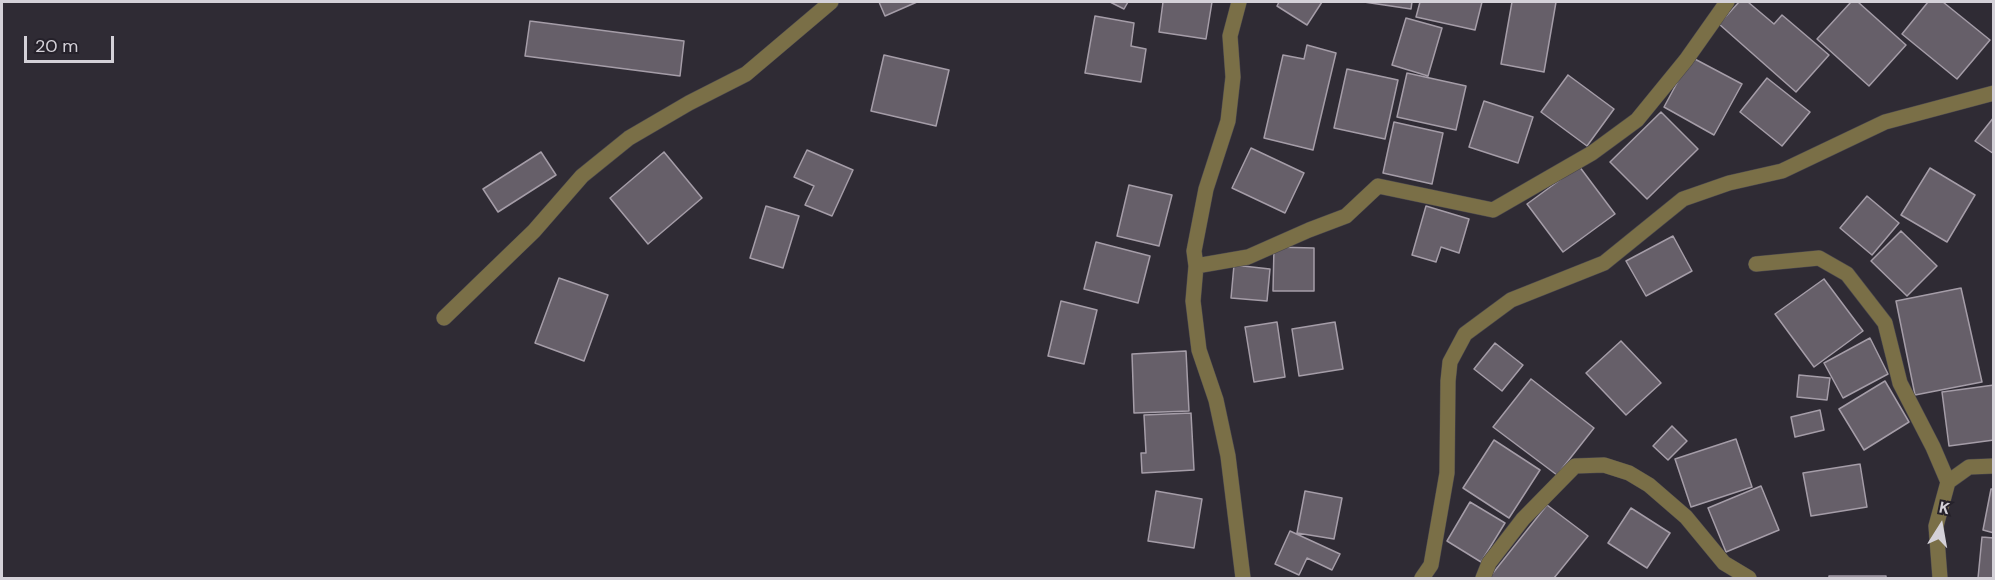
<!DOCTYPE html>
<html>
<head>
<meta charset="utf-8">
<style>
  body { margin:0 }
  #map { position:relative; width:1995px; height:580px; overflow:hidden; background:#2f2b34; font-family:"DM Sans",sans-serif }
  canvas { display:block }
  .frame { position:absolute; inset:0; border:3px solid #d4d1d8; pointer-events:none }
  .north { position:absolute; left:1911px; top:496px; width:60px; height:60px; -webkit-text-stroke:4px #25212a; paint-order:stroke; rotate:11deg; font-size:16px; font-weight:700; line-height:24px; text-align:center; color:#d4d1d8 }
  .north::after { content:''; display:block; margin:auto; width:21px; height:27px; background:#d4d1d8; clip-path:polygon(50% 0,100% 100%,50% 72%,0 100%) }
  .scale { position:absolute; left:24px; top:36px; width:90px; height:27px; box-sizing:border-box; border:3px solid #d4d1d8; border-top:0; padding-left:8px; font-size:18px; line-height:21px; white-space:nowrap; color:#d4d1d8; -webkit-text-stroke:4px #25212a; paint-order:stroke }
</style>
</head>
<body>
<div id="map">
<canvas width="1995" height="580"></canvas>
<div class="frame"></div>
<div class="north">K</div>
<div class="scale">20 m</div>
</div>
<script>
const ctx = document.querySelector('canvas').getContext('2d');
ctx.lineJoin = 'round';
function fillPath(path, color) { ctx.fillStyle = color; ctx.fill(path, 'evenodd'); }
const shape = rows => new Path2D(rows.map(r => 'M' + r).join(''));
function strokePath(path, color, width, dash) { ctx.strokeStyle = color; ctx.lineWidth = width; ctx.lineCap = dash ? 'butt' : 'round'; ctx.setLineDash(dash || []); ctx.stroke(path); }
const building = shape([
  [879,2,917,2,885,16,879,2],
  [1110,2,1128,2,1124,9,1110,2],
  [1163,2,1212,2,1206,39,1159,32,1163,2],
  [1279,2,1322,2,1307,25,1277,6,1279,2],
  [1364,2,1412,2,1411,9,1364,2],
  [1420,2,1482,2,1475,30,1416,17,1420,2],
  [1512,2,1556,2,1544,72,1501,64,1512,2],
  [1739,2,1748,2,1774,24,1782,15,1829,55,1796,92,1719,24,1739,2],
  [1851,2,1858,2,1906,45,1869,86,1817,39,1851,2],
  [1928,2,1943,2,1990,40,1957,79,1902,34,1928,2],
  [1095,16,1134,23,1131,46,1146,49,1141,82,1085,73,1095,16],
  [1406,18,1442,28,1428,76,1392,65,1406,18],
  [530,21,684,41,680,76,525,56,530,21],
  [1307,45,1336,53,1313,150,1264,138,1283,55,1304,59,1307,45],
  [884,55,949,70,936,126,871,111,884,55],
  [1691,57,1742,84,1714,135,1664,107,1691,57],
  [1347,69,1398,80,1385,139,1334,128,1347,69],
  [1407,73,1466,86,1456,130,1397,117,1407,73],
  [1568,75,1614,109,1587,146,1541,112,1568,75],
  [1767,78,1810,112,1782,146,1740,112,1767,78],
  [1484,101,1533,117,1518,163,1469,147,1484,101],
  [1661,112,1698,149,1647,199,1610,162,1661,112],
  [1994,117,1994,154,1975,141,1994,117],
  [1394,122,1443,133,1432,184,1383,173,1394,122],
  [1251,148,1304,173,1285,213,1232,188,1251,148],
  [807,150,853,170,832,216,805,205,814,186,794,177,807,150],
  [541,152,556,175,498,212,483,189,541,152],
  [664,152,702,198,648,244,610,198,664,152],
  [1579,166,1615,214,1563,252,1527,204,1579,166],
  [1930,168,1975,195,1947,242,1901,215,1930,168],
  [1129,185,1172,195,1159,246,1117,236,1129,185],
  [1867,196,1899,223,1872,255,1840,228,1867,196],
  [766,206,799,216,783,268,750,258,766,206],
  [1426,206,1469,219,1459,253,1441,247,1436,262,1412,255,1426,206],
  [1901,231,1937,266,1907,296,1871,261,1901,231],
  [1673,236,1692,271,1646,296,1626,261,1673,236],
  [1096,242,1150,256,1138,303,1084,289,1096,242],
  [1274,247,1314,248,1314,291,1273,291,1274,247],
  [1234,265,1270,269,1267,301,1231,298,1234,265],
  [559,278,608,295,584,361,535,343,559,278],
  [1824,279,1863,331,1814,367,1775,314,1824,279],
  [1961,288,1982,382,1915,395,1896,301,1961,288],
  [1061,301,1097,310,1084,364,1048,356,1061,301],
  [1277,322,1285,377,1254,382,1245,327,1277,322],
  [1335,322,1343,369,1299,376,1292,329,1335,322],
  [1870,338,1888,374,1843,398,1824,363,1870,338],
  [1621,341,1661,383,1626,415,1586,373,1621,341],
  [1495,343,1523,365,1502,391,1474,369,1495,343],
  [1186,351,1189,411,1134,413,1132,354,1186,351],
  [1799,375,1830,378,1827,400,1797,397,1799,375],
  [1531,379,1594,428,1557,475,1493,427,1531,379],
  [1885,381,1909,422,1864,450,1839,409,1885,381],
  [1994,385,1994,440,1949,446,1942,392,1994,385],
  [1820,410,1824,430,1795,437,1791,417,1820,410],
  [1191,413,1194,470,1142,473,1141,453,1146,453,1144,415,1191,413],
  [1672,426,1687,441,1668,460,1653,446,1672,426],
  [1736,439,1752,487,1691,507,1675,459,1736,439],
  [1494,440,1540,470,1509,518,1463,488,1494,440],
  [1860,464,1867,507,1811,516,1803,473,1860,464],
  [1761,486,1779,530,1726,552,1708,508,1761,486],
  [1991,489,1994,489,1994,533,1983,530,1991,489],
  [1156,491,1202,499,1194,548,1148,541,1156,491],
  [1305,491,1342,498,1334,539,1297,533,1305,491],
  [1470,502,1505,523,1481,562,1447,541,1470,502],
  [1547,505,1588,536,1554,578,1489,578,1547,505],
  [1631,508,1670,533,1647,568,1608,543,1631,508],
  [1290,531,1340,554,1332,570,1307,558,1299,575,1275,564,1290,531],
  [1982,537,1994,538,1994,578,1978,578,1982,537],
  [1829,576,1886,576,1886,578,1829,578,1829,576]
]);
fillPath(building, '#665f69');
strokePath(building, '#a59da8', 1.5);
const minor = shape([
  [1239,2,1230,36,1233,77,1228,121,1206,189,1194,251,1196,266,1193,301,1199,350,1216,400,1228,456,1243,578],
  [1756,264,1819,258,1847,274,1885,323,1900,383,1933,447,1948,482],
  [1196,266,1248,257,1309,230,1346,216,1378,186,1493,210,1592,153,1637,120,1686,60,1727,2],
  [444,318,534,231,582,176,629,138,689,103,746,74,831,2],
  [1422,578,1431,565,1447,473,1448,381,1450,362,1465,334,1511,300,1604,263,1683,199,1729,183,1782,171,1885,122,1994,93],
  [1483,578,1489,563,1523,519,1575,466,1604,465,1629,473,1649,485,1686,517,1724,563,1749,578],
  [1940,578,1936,526,1948,482,1969,467,1994,466]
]);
strokePath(minor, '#49464e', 16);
strokePath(minor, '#7a6f47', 15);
</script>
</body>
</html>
